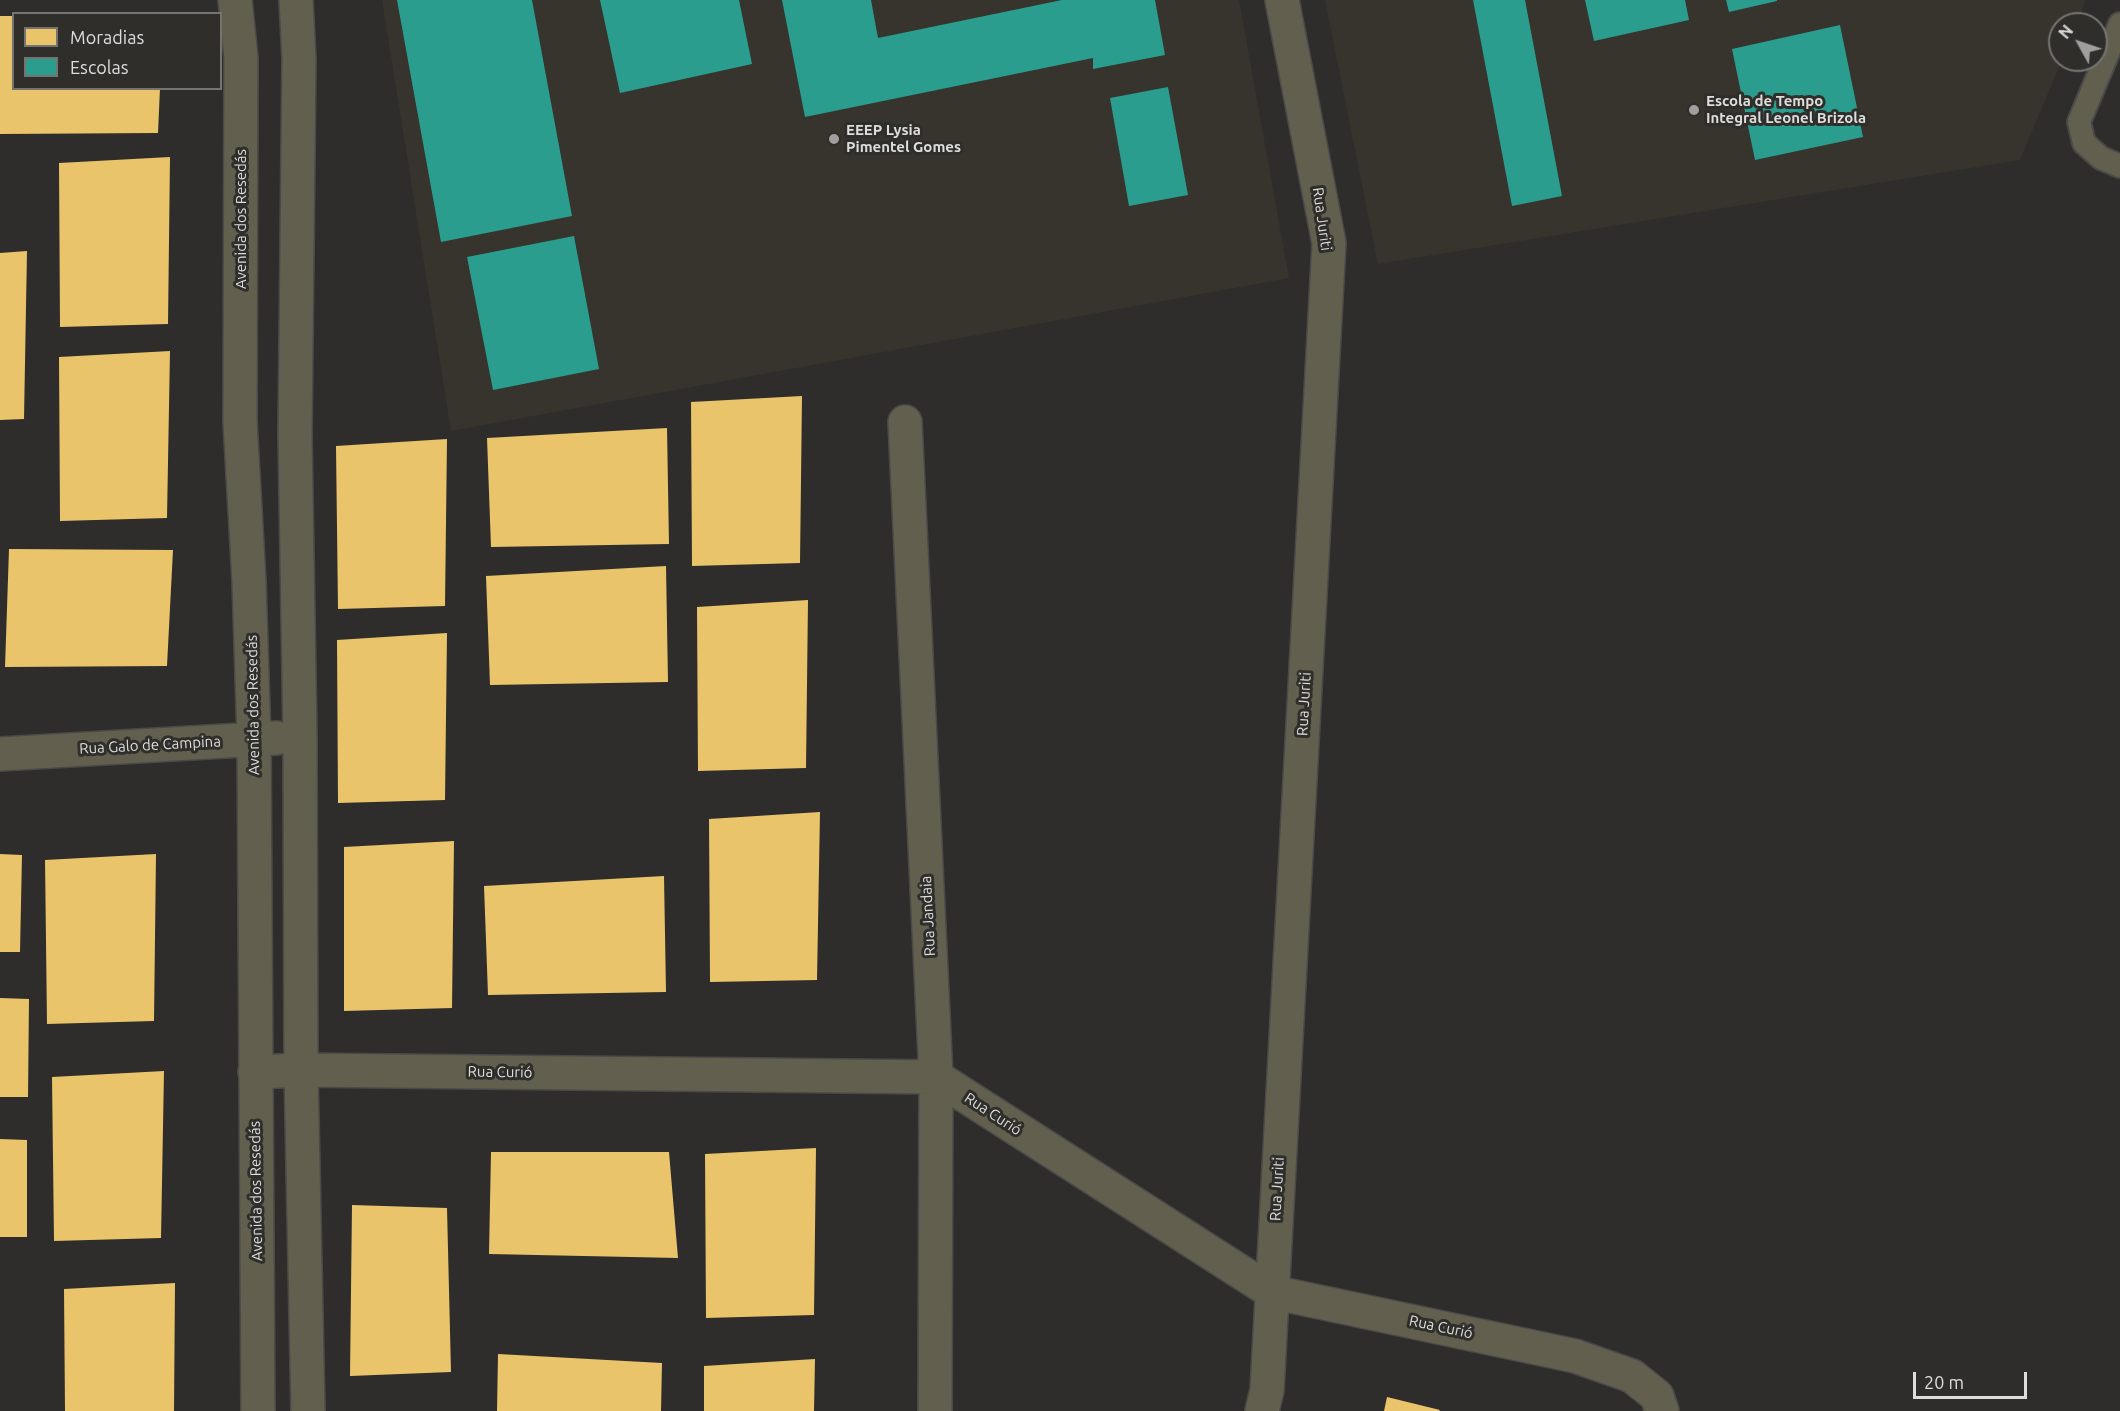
<!DOCTYPE html>
<html>
<head>
<meta charset="utf-8">
<style>
  body { margin:0 }
  #map { position:relative; width:2120px; height:1411px; overflow:hidden; background:#2e2d2c; font-family:Ubuntu,sans-serif }
  canvas { display:block }
  .legend { position:absolute; left:12px; top:12px; width:210px; height:78px; box-sizing:border-box; background:#2f2e2b; border:2px solid #757471; margin:0; padding:8px 10px; list-style:none; font-size:18px; color:#dddddb }
  .legend li { display:flex; align-items:center; gap:12px; height:30px }
  .legend b { width:30px; border:2px solid #757471 }
  .north { position:absolute; left:2048px; top:12px; width:60px; height:60px; box-sizing:border-box; background:#2f2e2b; border:2px solid #757471; border-radius:50%; rotate:310deg; font-size:16px; font-weight:700; line-height:24px; text-align:center; color:#dddddb }
  .north::after { content:''; display:block; margin:auto; width:21px; height:27px; background:#a09f9e; clip-path:polygon(50% 0,100% 100%,50% 72%,0 100%) }
  .scale { position:absolute; left:1913px; top:1372px; width:114px; height:27px; box-sizing:border-box; border:3px solid #dddddb; border-top:0; padding-left:8px; font-size:18px; line-height:21px; white-space:nowrap; color:#dddddb; -webkit-text-stroke:4px #2f2e2b; paint-order:stroke }
</style>
</head>
<body>
<div id="map">
<canvas width="2120" height="1411"></canvas>
<ul class="legend">
<li><b style="height:16px;background:#e9c46a"></b>Moradias</li>
<li><b style="height:16px;background:#2a9d8f"></b>Escolas</li>
</ul>
<div class="north">N</div>
<div class="scale">20 m</div>
</div>
<script>
const ctx = document.querySelector('canvas').getContext('2d');
ctx.lineJoin = 'round';
function fillPath(path, color) { ctx.fillStyle = color; ctx.fill(path, 'evenodd'); }
const shape = rows => new Path2D(rows.map(r => 'M' + r).join(''));
function strokePath(path, color, width, dash) { ctx.strokeStyle = color; ctx.lineWidth = width; ctx.lineCap = dash ? 'butt' : 'round'; ctx.setLineDash(dash || []); ctx.stroke(path); }
function label(font, color, halo, rows, align = 'center') {
  ctx.font = font + ' Ubuntu,sans-serif'; ctx.lineWidth = 6; ctx.setLineDash([]); ctx.textBaseline = 'middle'; ctx.strokeStyle = halo; ctx.fillStyle = color; for (const [text, x, y, turn = 0] of rows) {
    ctx.save(); ctx.translate(x, y); ctx.rotate((+turn || 0) * Math.PI / 180); ctx.textAlign = isNaN(turn) ? turn : align; if (halo) ctx.strokeText(text, 0, 0); ctx.fillText(text, 0, 0); ctx.restore();
  }
}
fillPath(shape([
  [382,0,1239,0,1289,278,451,431],
  [1325,0,2086,0,2076,24,2060,24,2060,60,2062,60,2020,160,1378,264]
]), '#36342d');
fillPath(shape([
  [0,16,14,16,14,88,160,88,158,133,0,134],
  [170,157,168,324,60,327,59,163],
  [27,251,24,419,0,420,0,253],
  [170,351,167,518,60,521,59,357],
  [802,396,800,563,692,566,691,402],
  [667,428,669,544,491,547,487,438],
  [447,439,445,606,338,609,336,446],
  [9,549,173,550,167,666,5,667],
  [666,566,668,682,490,685,486,576],
  [808,600,806,768,698,771,697,607],
  [447,633,445,800,338,803,337,640],
  [820,812,817,980,710,982,709,819],
  [454,841,452,1008,344,1011,344,847],
  [0,854,22,855,20,952,0,952],
  [156,854,154,1021,47,1024,45,860],
  [664,876,666,992,488,995,484,886],
  [0,998,29,999,28,1097,0,1097],
  [164,1071,161,1238,54,1241,52,1077],
  [0,1139,27,1140,27,1237,0,1237],
  [816,1148,814,1315,706,1318,705,1154],
  [491,1152,669,1152,678,1258,489,1254],
  [352,1205,447,1208,451,1372,350,1376],
  [175,1283,174,1411,65,1411,64,1289],
  [498,1354,662,1363,661,1411,497,1411],
  [815,1359,814,1411,704,1411,704,1366],
  [1387,1397,1440,1410,1439,1411,1384,1411]
]), '#e9c46a');
fillPath(shape([
  [397,0,532,0,572,216,441,242],
  [600,0,739,0,752,64,620,93],
  [782,0,871,0,878,38,1062,0,1155,0,1165,55,1093,69,1093,58,805,117],
  [1473,0,1525,0,1562,196,1512,206],
  [1585,0,1685,0,1689,20,1594,41],
  [1726,0,1777,0,1777,1,1729,12],
  [1840,25,1863,137,1755,160,1732,49],
  [1168,87,1188,195,1129,206,1110,98],
  [574,236,599,369,493,390,467,257]
]), '#2a9d8f');
const lane = shape([
  [2120,24,2079,122,2084,143,2101,158,2120,166]
]);
const street = shape([
  [235,0,241,58,240,421,249,581,254,739,258,1411],
  [296,0,299,59,295,435,300,737,301,1070,308,1411],
  [905,422,936,1077,935,1411],
  [0,754,277,738],
  [255,1072,301,1070,936,1077,1272,1292,1575,1356,1632,1376,1657,1396,1662,1411],
  [1262,1411,1267,1390,1329,243,1282,0]
]);
strokePath(lane, '#4a4948', 26);
strokePath(street, '#4a4948', 36);
strokePath(lane, '#635f4f', 22);
strokePath(street, '#635f4f', 33);
for (const [x, y, r, color] of [
  [1694,110,6,"#a09f9e"],
  [834,139,6,"#a09f9e"]
]) { const dot = new Path2D(); dot.arc(x, y, r, 0, 2 * Math.PI); ctx.fillStyle = color; ctx.fill(dot); strokePath(dot, '#2f2e2b', 2); }
label('bold 15px', '#dddddb', '#2f2e2b', [
  ["Escola de Tempo",1706,101],
  ["Integral Leonel Brizola",1706,118],
  ["EEEP Lysia",846,130],
  ["Pimentel Gomes",846,147]
], 'left');
label('15px', '#dddddb', '#2f2e2b', [
  ["Avenida dos Resedás",241,219,-90],
  ["Rua Juriti",1322,219,82],
  ["Rua Juriti",1304,704,-87],
  ["Avenida dos Resedás",253,705,-91],
  ["Rua Galo de Campina",150,745,-3],
  ["Rua Jandaia",928,916,-93],
  ["Rua Curió",500,1072,1],
  ["Rua Curió",993,1114,33],
  ["Rua Juriti",1277,1189,-87],
  ["Avenida dos Resedás",256,1191,-91],
  ["Rua Curió",1441,1327,12]
]);
</script>
</body>
</html>
